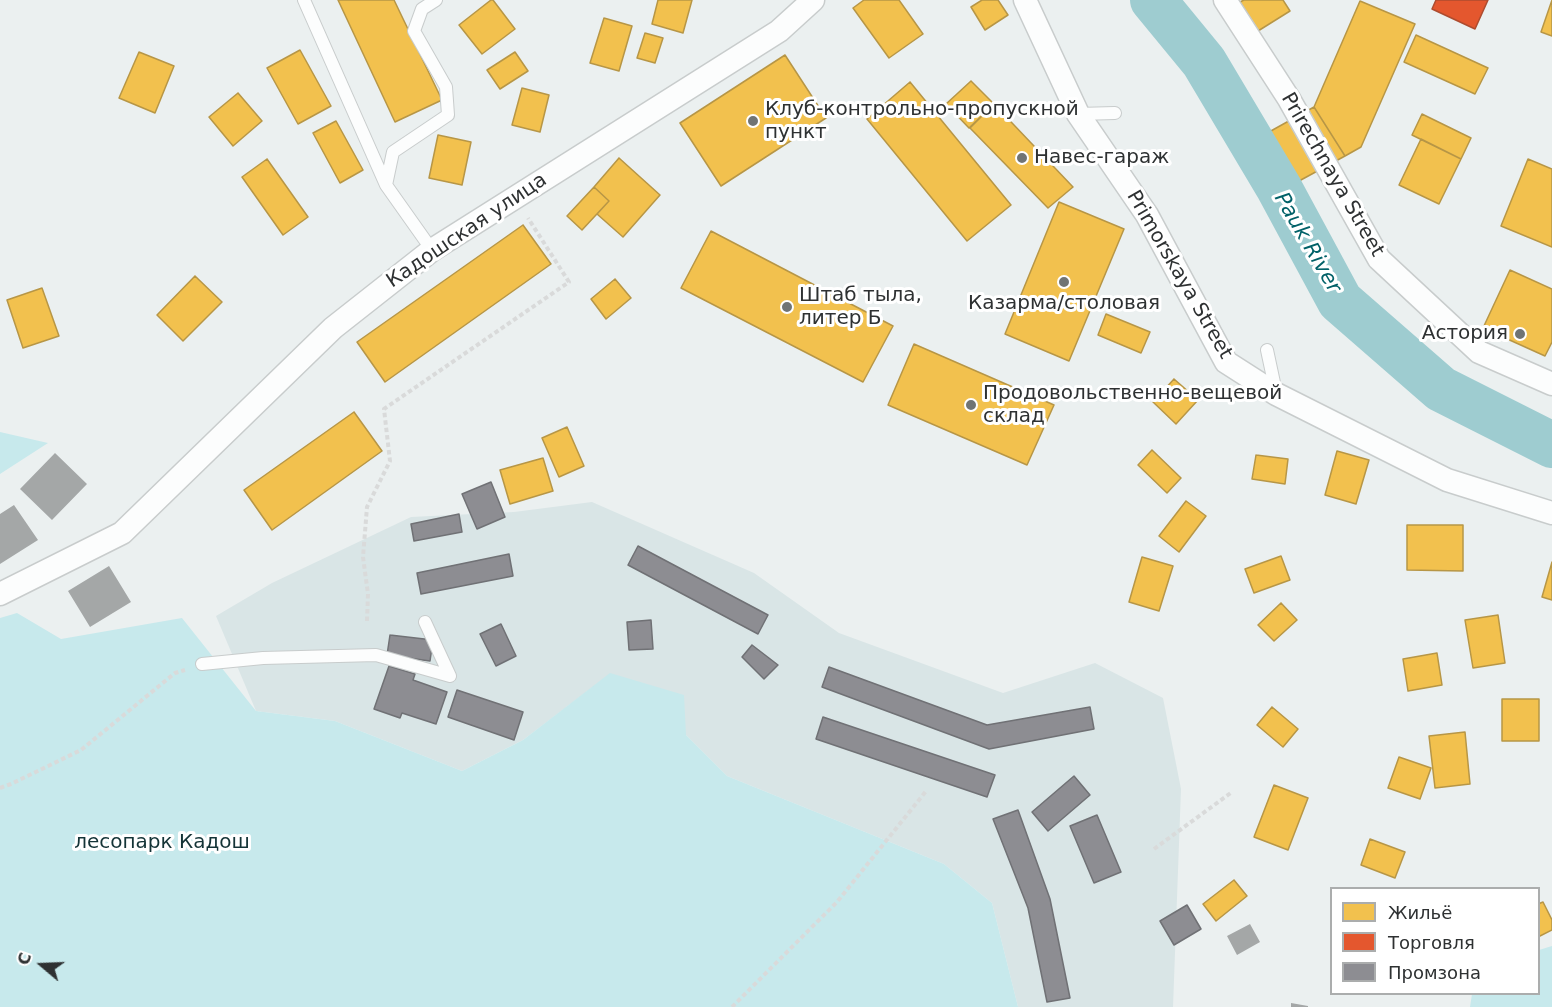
<!DOCTYPE html>
<html>
<head>
<meta charset="utf-8">
<style>
  body { margin:0 }
  #map { position:relative; width:1552px; height:1007px; overflow:hidden; background:#ebf0f0; font-family:"DejaVu Sans",sans-serif }
  canvas { display:block }
  .legend { position:absolute; left:1330px; top:887px; width:210px; height:108px; box-sizing:border-box; background:#fff; border:2px solid #abadad; margin:0; padding:8px 10px; list-style:none; font-size:18px; color:#2e3132 }
  .legend li { display:flex; align-items:center; gap:12px; height:30px }
  .legend b { width:30px; border:2px solid #abadad }
  .north { position:absolute; left:12px; top:935px; width:60px; height:60px; -webkit-text-stroke:4px #fff; paint-order:stroke; rotate:289deg; font-size:16px; font-weight:700; line-height:24px; text-align:center; color:#2e3132 }
  .north::after { content:''; display:block; margin:auto; width:21px; height:27px; background:#2e3132; clip-path:polygon(50% 0,100% 100%,50% 72%,0 100%) }
</style>
</head>
<body>
<div id="map">
<canvas width="1552" height="1007"></canvas>
<ul class="legend">
<li><b style="height:16px;background:#f2c14e"></b>Жильё</li>
<li><b style="height:16px;background:#e4572e"></b>Торговля</li>
<li><b style="height:16px;background:#8d8d92"></b>Промзона</li>
</ul>
<div class="north">С</div>
</div>
<script>
const ctx = document.querySelector('canvas').getContext('2d');
ctx.lineJoin = 'round';
function fillPath(path, color) { ctx.fillStyle = color; ctx.fill(path, 'evenodd'); }
const shape = rows => new Path2D(rows.map(r => 'M' + r).join(''));
function strokePath(path, color, width, dash) { ctx.strokeStyle = color; ctx.lineWidth = width; ctx.lineCap = dash ? 'butt' : 'round'; ctx.setLineDash(dash || []); ctx.stroke(path); }
function label(font, color, halo, rows, align = 'center') {
  ctx.font = font + ' "DejaVu Sans",sans-serif'; ctx.lineWidth = 6; ctx.setLineDash([]); ctx.textBaseline = 'middle'; ctx.strokeStyle = halo; ctx.fillStyle = color; for (const [text, x, y, turn = 0] of rows) {
    ctx.save(); ctx.translate(x, y); ctx.rotate((+turn || 0) * Math.PI / 180); ctx.textAlign = isNaN(turn) ? turn : align; if (halo) ctx.strokeText(text, 0, 0); ctx.fillText(text, 0, 0); ctx.restore();
  }
}
fillPath(shape([
  [592,502,754,573,839,633,1003,693,1095,663,1163,698,1181,789,1173,1007,1018,1007,992,903,944,864,727,776,686,735,610,674,523,740,462,771,335,721,256,711,216,616,272,583,411,517,514,512]
]), '#d9e5e6');
fillPath(shape([
  [0,432,48,443,0,474],
  [17,613,61,639,182,618,256,711,335,721,462,771,523,740,610,673,684,695,686,735,727,776,944,864,992,903,1018,1007,0,1007,0,618],
  [1552,946,1552,1007,1470,1007,1472,994,1538,994,1539,950]
]), '#c7e9ec');
const homes = shape([
  [338,0,394,0,442,100,395,122,338,0],
  [491,0,493,0,515,29,482,54,459,25,491,0],
  [658,0,692,0,683,33,652,24,658,0],
  [864,0,899,0,923,34,889,58,853,8,864,0],
  [982,0,998,0,1008,15,985,30,971,7,982,0],
  [1244,0,1283,0,1290,11,1258,31,1240,2,1244,0],
  [1552,0,1552,36,1541,32,1552,0],
  [1360,1,1415,24,1361,147,1345,156,1314,107,1360,1],
  [604,18,632,26,619,71,590,63,604,18],
  [645,33,663,38,655,63,637,58,645,33],
  [1416,35,1488,68,1475,94,1404,62,1416,35],
  [300,50,331,106,298,124,267,68,300,50],
  [139,52,174,66,155,113,119,98,139,52],
  [515,52,528,71,500,89,487,70,515,52],
  [785,55,826,118,721,186,680,123,785,55],
  [971,81,994,104,969,128,946,104,971,81],
  [910,82,1011,205,967,241,867,119,910,82],
  [522,88,549,95,540,132,512,125,522,88],
  [238,93,262,121,233,146,209,117,238,93],
  [994,104,1073,187,1048,208,970,128,994,104],
  [1314,107,1345,156,1288,187,1260,137,1314,107],
  [1422,114,1471,138,1461,159,1412,135,1422,114],
  [336,121,363,170,340,183,313,133,336,121],
  [438,135,471,142,462,185,429,178,438,135],
  [1421,139,1461,159,1439,204,1399,185,1421,139],
  [619,158,660,195,623,237,597,214,609,201,594,187,619,158],
  [267,159,308,217,283,235,242,177,267,159],
  [1528,159,1552,169,1552,247,1501,226,1528,159],
  [594,187,609,201,582,230,567,216,594,187],
  [1059,202,1124,229,1069,361,1005,334,1059,202],
  [523,225,551,264,385,382,357,342,523,225],
  [711,231,893,326,863,382,681,288,711,231],
  [1510,270,1552,289,1552,342,1545,356,1483,328,1510,270],
  [195,276,222,302,183,341,157,315,195,276],
  [615,279,631,298,606,319,591,299,615,279],
  [42,288,59,336,23,348,7,300,42,288],
  [1106,314,1150,332,1141,353,1098,335,1106,314],
  [914,344,1054,405,1027,465,888,405,914,344],
  [1174,379,1198,400,1176,424,1153,402,1174,379],
  [354,412,382,451,272,530,244,490,354,412],
  [567,427,584,466,559,477,542,438,567,427],
  [1152,450,1181,478,1167,493,1138,465,1152,450],
  [1337,451,1369,460,1356,504,1325,495,1337,451],
  [1256,455,1288,459,1285,484,1252,479,1256,455],
  [543,458,553,491,510,504,500,470,543,458],
  [1186,501,1206,516,1179,552,1159,536,1186,501],
  [1407,525,1463,525,1463,571,1407,570,1407,525],
  [1281,556,1290,580,1254,593,1245,569,1281,556],
  [1142,557,1173,566,1159,611,1129,602,1142,557],
  [1552,562,1552,600,1542,597,1552,562],
  [1281,603,1297,620,1274,641,1258,625,1281,603],
  [1498,615,1505,663,1473,668,1465,620,1498,615],
  [1437,653,1442,685,1408,691,1403,659,1437,653],
  [1502,699,1539,699,1539,741,1502,741,1502,699],
  [1272,707,1298,729,1283,747,1257,725,1272,707],
  [1465,732,1470,784,1435,788,1429,736,1465,732],
  [1399,757,1431,768,1420,799,1388,788,1399,757],
  [1274,785,1308,798,1288,850,1254,837,1274,785],
  [1370,839,1405,852,1395,878,1361,865,1370,839],
  [1234,880,1247,896,1216,921,1203,904,1234,880],
  [1543,902,1552,920,1552,930,1538,937,1538,904,1543,902]
]);
fillPath(homes, '#f2c14e');
strokePath(homes, '#b79646', 1.5);
const shops = shape([
  [1436,0,1488,0,1475,29,1432,9,1436,0]
]);
fillPath(shops, '#e4572e');
strokePath(shops, '#ad4c2f', 1.5);
const industry = shape([
  [491,482,505,517,477,529,462,494,491,482],
  [459,514,462,532,414,541,411,524,459,514],
  [638,546,768,615,758,634,628,565,638,546],
  [509,554,513,576,421,594,417,573,509,554],
  [651,620,653,649,629,650,627,622,651,620],
  [501,624,516,656,496,666,480,634,501,624],
  [390,635,433,640,430,661,387,655,390,635],
  [752,645,778,665,764,679,742,657,752,645],
  [389,666,415,674,413,680,447,692,436,724,402,713,400,718,374,709,389,666],
  [829,667,987,725,1090,707,1094,729,989,749,822,687,829,667],
  [457,690,523,712,514,740,448,717,457,690],
  [823,717,995,775,987,797,816,739,823,717],
  [1074,776,1090,795,1048,831,1032,812,1074,776],
  [1018,810,1050,899,1070,998,1047,1002,1028,908,993,819,1018,810],
  [1097,815,1121,872,1094,883,1070,826,1097,815],
  [1187,905,1201,929,1174,945,1160,921,1187,905]
]);
fillPath(industry, '#8d8d92');
strokePath(industry, '#707175', 1.5);
strokePath(shape([
  [1153,0,1204,62,1279,188,1340,301,1441,389,1552,445]
]), '#9eccd0', 46);
fillPath(shape([
  [55,453,87,484,52,520,20,489],
  [14,505,38,540,0,564,0,514],
  [109,566,131,602,90,627,68,591],
  [1250,924,1260,942,1237,955,1227,936],
  [1291,1003,1308,1006,1308,1007,1291,1007]
]), '#a4a7a7');
const service = shape([
  [304,0,386,185],
  [1078,114,1115,113],
  [432,250,386,185,393,152,448,115,446,87,414,31,422,9,436,0],
  [1267,350,1276,392],
  [202,664,263,658,376,655,450,676,425,622]
]);
const minor = shape([
  [1025,0,1078,114,1147,215,1226,362,1276,394,1447,480,1552,513],
  [1225,0,1289,99,1379,259,1479,352,1552,384],
  [0,594,122,533,333,328,432,250,779,31,813,0]
]);
strokePath(service, '#c8cccc', 14);
strokePath(minor, '#c8cccc', 25);
strokePath(shape([
  [367,621,368,594,363,557,367,507,390,461,384,409,569,282,528,218],
  [0,788,11,784,81,750,175,673,185,670],
  [1154,849,1232,792],
  [732,1007,837,902,927,790]
]), '#d9dada', 4, [4.5, 3]);
strokePath(service, '#fcfdfd', 12);
strokePath(minor, '#fcfdfd', 22);
for (const [x, y, r, color] of [
  [753,121,6,"#707474"],
  [1022,158,6,"#707474"],
  [1064,282,6,"#707474"],
  [787,307,6,"#707474"],
  [1520,334,6,"#707474"],
  [971,405,6,"#707474"]
]) { const dot = new Path2D(); dot.arc(x, y, r, 0, 2 * Math.PI); ctx.fillStyle = color; ctx.fill(dot); strokePath(dot, '#fff', 2); }
label('20px', '#2e3132', '#fff', [
  ["Клуб-контрольно-пропускной",765,110],
  ["пункт",765,133],
  ["Навес-гараж",1034,158],
  ["Штаб тыла,",799,296],
  ["литер Б",799,319],
  ["Казарма/столовая",1064,304,"center"],
  ["Астория",1508,334,"right"],
  ["Продовольственно-вещевой",983,394],
  ["склад",983,417]
], 'left');
label('20px', '#2e3132', '#fff', [
  ["Prirechnaya Street",1332,175,60],
  ["Кадошская улица",467,231,-34],
  ["Primorskaya Street",1179,275,60]
]);
label('20px', '#143437', '#fff', [
  ["лесопарк Кадош",162,843]
]);
label('italic 21px', '#016168', '#fff', [
  ["Pauk River",1307,243,60]
]);
</script>
</body>
</html>
